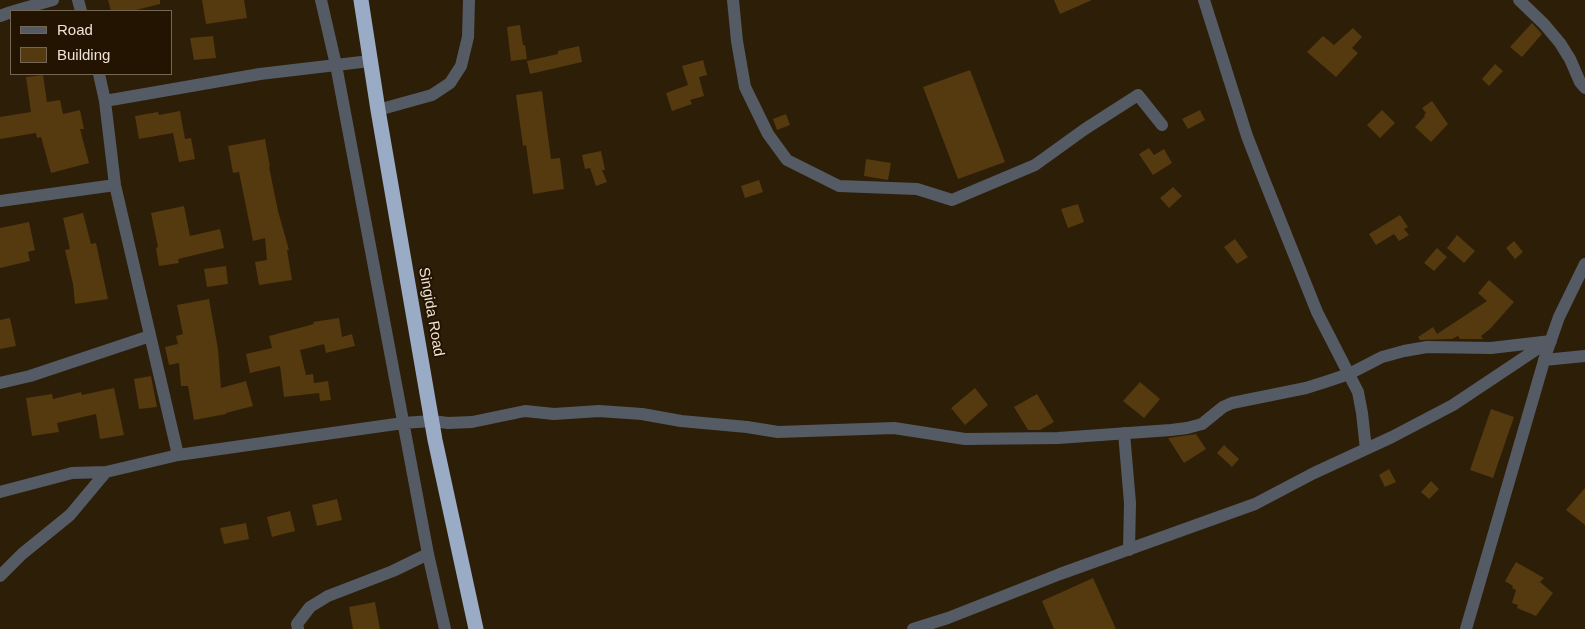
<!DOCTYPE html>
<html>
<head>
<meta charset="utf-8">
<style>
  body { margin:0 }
  #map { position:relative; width:1585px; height:629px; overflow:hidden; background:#2d1e07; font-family:Arial,sans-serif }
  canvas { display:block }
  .legend { position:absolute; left:10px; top:10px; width:162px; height:65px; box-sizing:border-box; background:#231401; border:1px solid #746756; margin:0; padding:6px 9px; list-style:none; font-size:15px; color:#ede3d6 }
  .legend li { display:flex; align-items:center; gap:10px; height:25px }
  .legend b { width:25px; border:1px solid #746756 }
</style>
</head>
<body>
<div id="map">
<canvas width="1585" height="629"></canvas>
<ul class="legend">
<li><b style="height:6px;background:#545b65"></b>Road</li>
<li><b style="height:14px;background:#55390f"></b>Building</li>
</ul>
</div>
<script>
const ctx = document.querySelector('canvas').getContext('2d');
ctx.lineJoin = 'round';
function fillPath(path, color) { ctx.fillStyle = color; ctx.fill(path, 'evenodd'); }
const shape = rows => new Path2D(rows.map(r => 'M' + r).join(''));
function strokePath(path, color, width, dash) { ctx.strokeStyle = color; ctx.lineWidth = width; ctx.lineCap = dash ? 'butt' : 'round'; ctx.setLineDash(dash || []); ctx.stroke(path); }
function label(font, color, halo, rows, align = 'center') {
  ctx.font = font + ' Arial,sans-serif'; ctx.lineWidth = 4; ctx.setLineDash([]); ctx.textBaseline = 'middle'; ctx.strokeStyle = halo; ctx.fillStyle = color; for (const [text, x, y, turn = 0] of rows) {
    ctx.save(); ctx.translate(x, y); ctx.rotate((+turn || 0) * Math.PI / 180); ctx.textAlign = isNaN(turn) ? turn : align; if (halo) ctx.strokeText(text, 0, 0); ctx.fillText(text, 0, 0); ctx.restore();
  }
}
fillPath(shape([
  [108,0,160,0,160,4,132,11,111,11],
  [202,0,244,0,247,18,206,24],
  [1054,0,1092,0,1060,14],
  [1532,23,1542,34,1522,57,1510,47],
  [520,25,523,45,525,45,527,59,511,61,507,27],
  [1353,28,1362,37,1352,48,1358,53,1336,77,1307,52,1323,36,1334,45],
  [213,36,216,58,194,60,190,38],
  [579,46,582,62,530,74,527,61,558,54,558,51],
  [703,60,707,75,699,77,704,96,690,100,692,104,672,111,666,93,688,85,682,66],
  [1495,64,1503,71,1489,86,1482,79],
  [970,70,1005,162,958,179,923,87],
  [43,75,47,102,60,100,63,114,80,110,84,129,80,129,89,163,51,173,41,137,37,138,36,133,0,139,0,117,31,112,26,77],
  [542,91,551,159,560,158,564,189,533,194,526,145,523,146,516,95],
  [1432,101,1448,124,1431,142,1415,127,1425,116,1424,115,1426,113,1422,108],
  [1200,110,1205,120,1188,129,1182,119],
  [1382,110,1395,123,1380,138,1367,125],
  [180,111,185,139,191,138,195,159,179,162,173,133,139,139,135,116,158,112,159,115],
  [786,114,790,125,777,130,773,119],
  [265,139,270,167,269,167,278,211,289,250,287,250,292,280,259,285,255,262,267,260,265,238,253,241,239,172,233,173,228,146],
  [1149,148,1154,155,1164,149,1172,163,1153,175,1139,154],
  [601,151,605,170,602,170,607,182,596,186,590,168,585,169,582,155],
  [866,159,891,163,888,180,864,176],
  [759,180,763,192,745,198,741,186],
  [1173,187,1182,196,1169,208,1160,198],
  [1078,204,1084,222,1068,228,1061,209],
  [184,206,190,236,220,229,224,248,178,259,179,263,159,266,156,248,158,247,151,213],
  [83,213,91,244,96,243,108,299,75,304,73,284,65,250,70,249,63,218],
  [1400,215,1408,227,1404,229,1409,235,1399,241,1394,234,1376,245,1369,234],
  [29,222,35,250,28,252,30,261,0,268,0,228],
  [1457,235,1475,251,1464,263,1447,248],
  [1235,239,1248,257,1237,264,1224,247],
  [1514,241,1523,252,1515,259,1506,248],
  [1437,248,1447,257,1434,271,1424,263],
  [226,266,228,284,207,287,204,269],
  [1489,280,1514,302,1490,329,1481,336,1483,339,1460,339,1458,336,1452,339,1420,340,1418,337,1433,327,1437,334,1487,301,1478,293],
  [209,299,218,349,221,388,246,381,253,406,226,413,226,414,194,420,188,386,181,386,179,363,169,365,165,347,178,344,176,336,183,334,177,305],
  [10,318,16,346,0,349,0,320],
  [339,318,342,337,352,334,355,346,326,353,324,344,300,350,306,375,313,374,314,383,328,381,331,400,320,401,319,393,284,397,280,366,250,373,246,354,272,348,269,336,314,324,313,322],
  [151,376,157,407,139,409,134,379],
  [1140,382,1160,399,1144,418,1123,401],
  [114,388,124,435,100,439,96,414,57,423,59,432,32,436,26,398,52,394,53,399,81,392,82,395],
  [975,388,988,405,965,425,951,408],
  [1037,394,1054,422,1040,430,1028,430,1014,407],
  [1491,409,1514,417,1493,478,1470,470],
  [1196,434,1206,449,1184,463,1168,438],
  [1224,445,1239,459,1232,467,1217,453],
  [1389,469,1396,482,1385,487,1379,475],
  [1431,481,1439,489,1429,499,1421,492],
  [1585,488,1585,525,1566,510],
  [337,499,342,520,317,526,312,505],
  [290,511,295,531,272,537,267,517],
  [246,523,249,539,224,544,220,528],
  [1516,562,1544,578,1540,582,1553,593,1536,616,1517,608,1518,605,1512,603,1516,590,1512,588,1513,586,1505,581],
  [1093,578,1116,629,1054,629,1042,601],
  [375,602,380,629,353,629,349,607]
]), '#55390f');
strokePath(shape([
  [78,0,81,11],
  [321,0,336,65,428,554,445,629],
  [733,0,737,41,745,87,768,134,787,160,839,186,917,189,952,200,1035,165,1085,129,1138,95,1162,125],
  [1204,0,1247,136,1259,167,1317,312,1358,392,1362,413,1366,449],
  [1519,0,1544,24,1560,43,1570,59,1580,82,1585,88],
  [14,11,53,0],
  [0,16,11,12],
  [99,74,105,101,115,185,178,455],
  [105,101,260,74,370,61],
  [378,110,432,95,450,83,461,66,468,37,469,0],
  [0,201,115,185],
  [1544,360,1585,356],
  [0,383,30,376,150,336],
  [1124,433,1130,503,1129,550],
  [0,492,72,473,106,472,178,455,403,423,432,421,448,423,472,422,525,411,554,414,599,411,642,414,681,421,747,427,778,432,894,428,965,439,1058,438,1171,430,1187,428,1202,424,1223,407,1232,403,1306,388,1325,382,1349,374,1382,357,1404,351,1427,347,1491,348,1551,341],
  [0,576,22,554,70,515,106,472],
  [298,629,297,624,310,607,328,596,393,571,428,554],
  [913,629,948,618,1060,574,1255,504,1314,473,1392,437,1453,405,1546,343],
  [1466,629,1546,354,1559,317,1585,264]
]), '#545b65', 12);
strokePath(shape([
  [361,0,378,110,435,440,476,629]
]), '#9aabc5', 15);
label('15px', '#ede3d6', '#231401', [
  ["Singida Road",431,312,80]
]);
</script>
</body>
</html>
